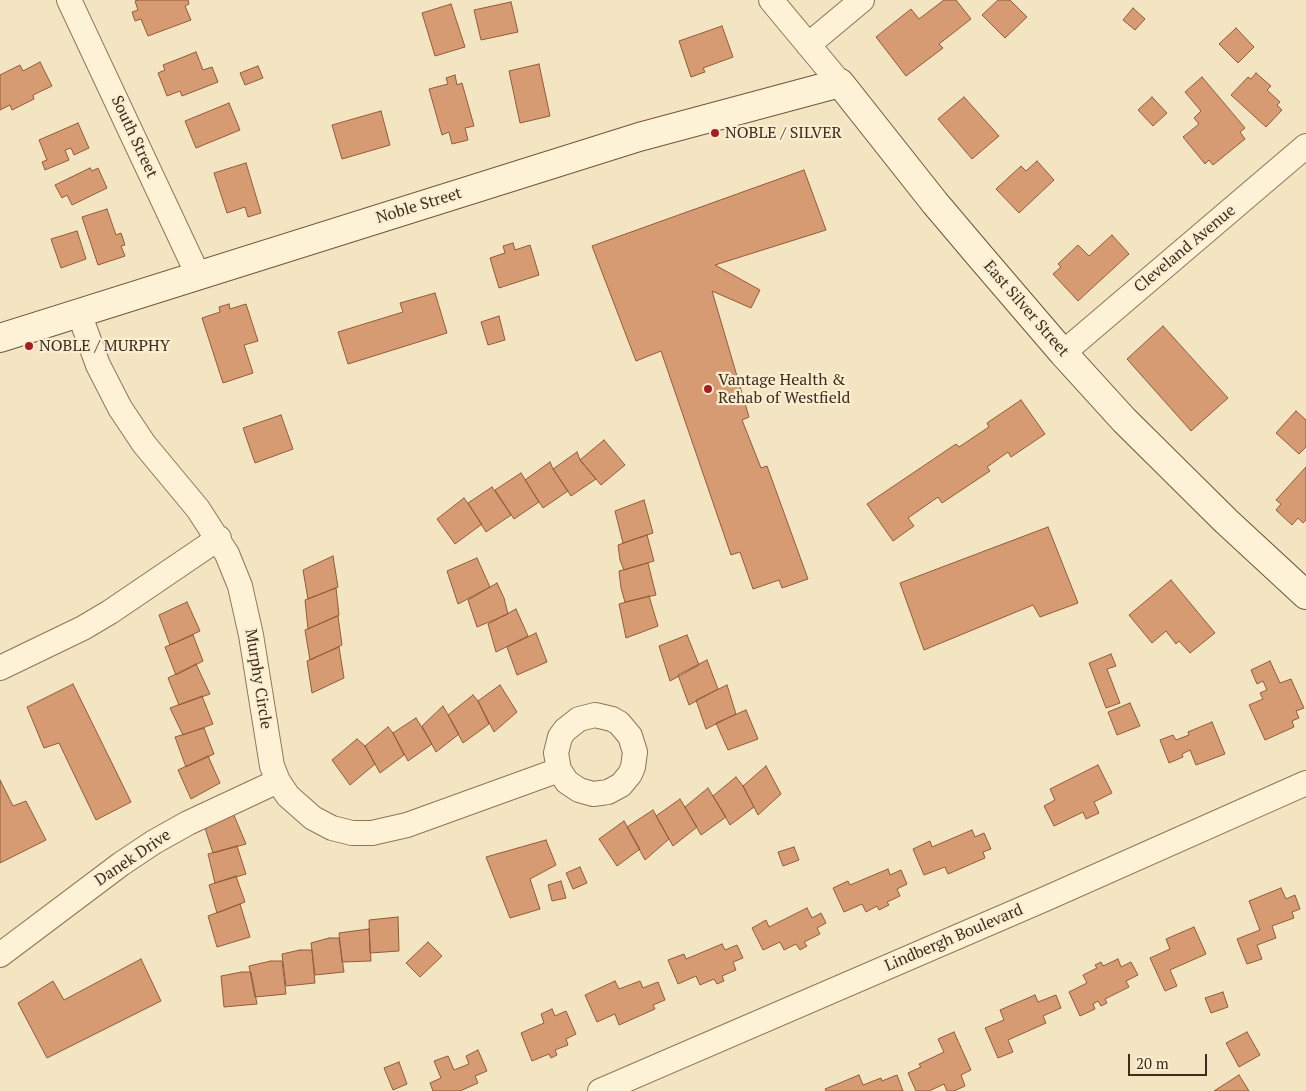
<!DOCTYPE html>
<html>
<head>
<meta charset="utf-8">
<style>
  body { margin:0 }
  #map { position:relative; width:1306px; height:1091px; overflow:hidden; background:#f3e4c2; font-family:"PT Serif",serif }
  canvas { display:block }
  .scale { position:absolute; left:1128px; top:1054px; width:79px; height:22px; box-sizing:border-box; border:2px solid #3e2c1c; border-top:0; padding-left:6px; font-size:15px; line-height:18px; white-space:nowrap; color:#3e2c1c; -webkit-text-stroke:4px #faeed2; paint-order:stroke }
</style>
</head>
<body>
<div id="map">
<canvas width="1306" height="1091"></canvas>
<div class="scale">20 m</div>
</div>
<script>
const ctx = document.querySelector('canvas').getContext('2d');
ctx.lineJoin = 'round';
function fillPath(path, color) { ctx.fillStyle = color; ctx.fill(path, 'evenodd'); }
const shape = rows => new Path2D(rows.map(r => 'M' + r).join(''));
function strokePath(path, color, width, dash) { ctx.strokeStyle = color; ctx.lineWidth = width; ctx.lineCap = dash ? 'butt' : 'round'; ctx.setLineDash(dash || []); ctx.stroke(path); }
function label(font, color, halo, rows, align = 'center') {
  ctx.font = font + ' "PT Serif",serif'; ctx.lineWidth = 4.5; ctx.setLineDash([]); ctx.textBaseline = 'middle'; ctx.strokeStyle = halo; ctx.fillStyle = color; for (const [text, x, y, turn = 0] of rows) {
    ctx.save(); ctx.translate(x, y); ctx.rotate((+turn || 0) * Math.PI / 180); ctx.textAlign = isNaN(turn) ? turn : align; if (halo) ctx.strokeText(text, 0, 0); ctx.fillText(text, 0, 0); ctx.restore();
  }
}
const building = shape([
  [138,0,188,0,189,4,185,6,191,20,148,36,141,19,135,21,132,12,138,10,135,1,138,0],
  [944,0,956,0,971,19,939,44,943,48,906,76,876,37,911,9,919,19,944,0],
  [998,0,1010,0,1027,17,1005,38,982,15,998,0],
  [511,2,518,32,481,40,474,10,511,2],
  [451,4,465,47,435,56,422,13,451,4],
  [1133,8,1145,19,1135,30,1123,20,1133,8],
  [722,26,733,57,703,68,705,72,691,77,679,41,722,26],
  [1236,28,1254,47,1238,63,1219,44,1236,28],
  [196,52,203,70,212,67,218,82,182,96,180,91,167,96,158,73,165,70,163,65,196,52],
  [40,62,52,86,33,95,34,99,12,110,10,105,0,110,0,75,20,65,23,71,40,62],
  [539,64,550,116,520,123,509,71,539,64],
  [258,66,263,78,245,85,240,73,258,66],
  [1256,73,1271,86,1267,90,1280,102,1277,105,1282,110,1266,127,1231,95,1248,77,1251,79,1256,73],
  [455,75,457,85,462,83,474,126,465,128,468,140,452,144,449,132,442,135,429,89,448,84,446,78,455,75],
  [1202,77,1245,128,1240,132,1245,139,1213,165,1209,160,1205,164,1183,137,1199,124,1194,118,1201,111,1185,92,1202,77],
  [964,97,999,136,972,159,938,119,964,97],
  [1152,97,1167,113,1153,126,1138,110,1152,97],
  [229,103,240,130,196,148,185,121,229,103],
  [381,111,390,145,342,159,332,125,381,111],
  [78,123,89,148,74,155,71,148,65,150,69,160,45,170,42,162,47,160,39,140,78,123],
  [1037,161,1054,180,1019,213,996,189,1021,166,1026,171,1037,161],
  [246,163,261,213,248,217,245,207,227,213,214,173,246,163],
  [90,168,92,171,98,168,107,188,72,205,67,195,62,198,55,185,90,168],
  [804,170,826,230,715,265,760,290,751,308,712,291,749,417,742,420,761,468,767,466,808,579,782,588,779,580,753,589,740,552,731,555,661,351,636,361,592,246,804,170],
  [107,209,116,235,121,233,125,245,121,246,125,256,98,265,82,217,107,209],
  [77,231,86,259,61,268,51,239,77,231],
  [1112,235,1129,254,1078,301,1053,274,1061,267,1058,264,1078,245,1089,256,1112,235],
  [513,243,515,250,530,245,539,275,499,288,490,258,505,253,503,246,513,243],
  [435,293,447,333,348,364,338,332,403,312,400,303,435,293],
  [229,304,230,309,246,304,258,341,244,345,253,373,223,383,202,318,220,312,219,307,229,304],
  [499,316,505,340,488,345,481,322,499,316],
  [1163,326,1228,398,1191,431,1127,359,1163,326],
  [1021,400,1045,434,1011,457,1008,452,987,467,990,471,942,503,938,497,908,518,914,526,893,541,867,504,956,444,959,447,989,427,987,423,1021,400],
  [1296,411,1306,420,1306,447,1299,454,1276,433,1296,411],
  [281,415,293,449,255,463,243,428,281,415],
  [604,440,625,465,601,485,580,460,604,440],
  [577,452,580,460,596,479,571,496,553,469,577,452],
  [550,462,553,469,568,491,543,508,525,480,550,462],
  [1306,467,1306,520,1303,523,1298,518,1292,525,1276,510,1281,504,1276,500,1306,467],
  [521,473,539,502,514,519,495,490,521,473],
  [492,487,511,515,486,532,468,503,492,487],
  [464,498,482,524,455,544,437,519,464,498],
  [644,500,653,533,623,543,615,511,644,500],
  [1048,527,1078,603,1040,617,1033,605,924,650,900,583,1048,527],
  [647,535,654,561,624,570,620,560,618,545,647,535],
  [333,556,338,587,308,599,303,570,333,556],
  [477,558,490,587,458,604,447,571,477,558],
  [648,563,656,595,625,602,621,588,619,571,648,563],
  [1171,580,1215,633,1190,653,1179,641,1176,644,1166,631,1152,643,1129,615,1171,580],
  [497,583,504,598,508,614,477,627,468,600,497,583],
  [336,588,339,615,308,629,305,600,336,588],
  [649,596,658,626,626,638,619,604,649,596],
  [187,602,200,631,170,645,159,615,187,602],
  [516,609,528,636,496,652,488,624,516,609],
  [338,616,342,645,310,660,305,630,338,616],
  [536,633,547,662,517,675,507,647,536,633],
  [193,635,203,661,176,675,165,647,193,635],
  [687,635,699,665,670,681,659,646,687,635],
  [339,647,344,678,312,693,307,661,339,647],
  [1111,654,1116,666,1107,669,1120,703,1106,708,1089,663,1111,654],
  [707,660,718,689,689,705,678,675,707,660],
  [1270,661,1280,683,1291,679,1304,708,1296,711,1299,718,1292,721,1294,727,1265,740,1249,705,1263,699,1260,693,1267,690,1263,681,1257,684,1251,670,1270,661],
  [196,664,210,694,179,705,168,678,196,664],
  [73,684,131,802,96,820,59,743,44,748,27,707,73,684],
  [500,685,517,712,494,732,478,701,500,685],
  [727,685,736,714,706,729,696,700,727,685],
  [473,695,478,701,489,724,463,743,448,715,473,695],
  [202,696,213,724,183,735,170,708,202,696],
  [1130,703,1140,726,1117,735,1108,712,1130,703],
  [443,706,459,734,436,752,422,726,443,706],
  [746,710,758,739,728,750,716,723,746,710],
  [416,718,432,744,408,761,393,733,416,718],
  [1212,722,1225,754,1196,765,1190,750,1182,754,1183,757,1169,763,1160,740,1173,735,1176,740,1189,735,1188,732,1212,722],
  [388,727,393,733,404,755,380,773,365,746,388,727],
  [204,728,214,754,186,767,175,737,204,728],
  [357,739,365,746,375,764,350,785,332,760,357,739],
  [208,756,220,783,191,799,178,770,208,756],
  [1098,765,1112,793,1094,802,1099,813,1086,819,1083,812,1054,826,1044,806,1055,800,1050,789,1098,765],
  [766,766,781,794,758,815,743,786,766,766],
  [736,777,743,786,754,807,730,825,713,796,736,777],
  [0,780,13,806,26,801,46,840,0,863,0,780],
  [708,788,726,817,701,835,685,807,708,788],
  [680,799,697,827,673,846,656,816,680,799],
  [653,810,669,839,645,860,627,827,653,810],
  [233,813,246,844,213,853,204,825,233,813],
  [624,821,640,849,617,866,599,839,624,821],
  [972,830,975,837,984,833,991,849,983,852,985,858,948,874,945,867,924,875,913,849,930,841,932,847,972,830],
  [546,840,556,865,530,879,540,909,510,918,486,857,546,840],
  [237,846,246,874,215,883,208,854,237,846],
  [794,847,799,860,783,866,778,852,794,847],
  [580,867,587,883,573,889,566,873,580,867],
  [888,869,890,875,901,870,907,884,897,889,900,896,887,902,889,905,879,910,877,906,866,912,862,904,844,912,833,888,848,881,850,885,888,869],
  [236,876,245,902,217,913,209,885,236,876],
  [561,881,566,898,552,901,548,885,561,881],
  [1281,888,1286,899,1295,895,1300,909,1292,912,1294,918,1272,926,1276,938,1257,945,1262,959,1247,964,1237,939,1260,930,1249,901,1281,888],
  [240,904,250,937,217,947,208,916,240,904],
  [807,908,812,918,821,913,826,923,817,928,820,934,804,942,807,946,800,950,796,944,784,950,780,942,763,950,752,928,766,920,769,927,807,908],
  [398,917,399,951,370,953,369,920,398,917],
  [1194,927,1206,954,1170,970,1177,986,1165,991,1150,958,1170,949,1166,939,1194,927],
  [369,929,371,961,342,962,339,933,369,929],
  [329,938,339,938,344,972,315,975,311,943,329,938],
  [428,942,442,956,420,977,406,963,428,942],
  [722,944,725,950,737,945,743,958,733,962,736,970,722,976,724,981,717,984,714,979,700,985,696,976,678,984,668,960,684,954,686,959,722,944],
  [300,950,312,950,315,983,286,986,282,954,300,950],
  [141,959,161,1001,47,1058,18,1003,53,981,64,1000,141,959],
  [1118,959,1121,967,1131,962,1138,975,1126,981,1129,987,1105,999,1107,1003,1101,1006,1098,1001,1093,1004,1095,1009,1080,1016,1069,992,1087,983,1083,975,1097,968,1095,965,1101,962,1103,966,1118,959],
  [271,961,282,961,286,994,255,997,249,966,271,961],
  [242,972,251,972,257,1004,224,1007,221,976,242,972],
  [615,981,619,989,640,981,643,988,658,982,665,1000,653,1005,655,1009,619,1025,615,1014,597,1022,585,995,615,981],
  [1223,992,1228,1007,1211,1013,1205,998,1223,992],
  [1035,995,1038,1002,1056,995,1061,1008,1043,1016,1046,1023,1008,1040,1013,1052,998,1058,985,1028,1004,1020,1000,1010,1035,995],
  [552,1009,555,1016,566,1011,576,1034,566,1039,568,1045,555,1050,557,1055,551,1058,549,1054,532,1061,521,1033,544,1023,541,1014,552,1009],
  [954,1032,971,1070,961,1075,965,1086,954,1091,947,1091,944,1084,929,1091,916,1091,908,1073,921,1067,919,1064,944,1052,938,1039,954,1032],
  [1247,1032,1260,1055,1239,1067,1226,1043,1247,1032],
  [478,1050,487,1071,475,1076,478,1083,460,1091,433,1091,430,1083,441,1078,434,1061,448,1056,454,1070,469,1064,466,1056,478,1050],
  [399,1062,407,1084,393,1090,384,1068,399,1062],
  [859,1075,863,1085,881,1078,882,1081,897,1075,903,1091,826,1091,825,1089,859,1075],
  [1239,1075,1249,1091,1214,1091,1239,1075]
]);
fillPath(building, '#d69b73');
strokePath(building, '#925b39', 1);
const street = shape([
  [69,0,198,275],
  [771,0,840,83],
  [808,45,862,0],
  [79,313,98,365,120,408,144,444,198,509,227,554,240,586,251,635,272,766,278,781,288,796,313,818,332,828,352,833,372,833,407,825,559,770,567,782,579,790,593,794,601,793,608,792,621,785,630,774,633,767,635,752,630,736,619,723,612,719,595,715,579,719,565,730,560,737,556,753,559,770],
  [1063,353,1306,146],
  [0,668,83,628,110,612,219,538],
  [0,955,121,864,154,842,188,823,278,781],
  [600,1091,1045,899,1306,783]
]);
const secondary = shape([
  [0,338,639,137,840,83,935,203,979,255,1063,353,1124,420,1226,521,1306,595]
]);
strokePath(street, '#907456', 26);
strokePath(secondary, '#725539', 30);
strokePath(street, '#fdf1d6', 24);
strokePath(secondary, '#fdf1d6', 28);
for (const [x, y, r, color] of [
  [715,133,5,"#a71e21"],
  [29,346,5,"#a71e21"],
  [708,389,5,"#a71e21"]
]) { const dot = new Path2D(); dot.arc(x, y, r, 0, 2 * Math.PI); ctx.fillStyle = color; ctx.fill(dot); strokePath(dot, '#faeed2', 2); }
label('16px', '#3e2c1c', '#faeed2', [
  ["NOBLE / SILVER",725,133],
  ["NOBLE / MURPHY",39,346],
  ["Vantage Health &",718,380],
  ["Rehab of Westfield",718,398]
], 'left');
label('16px', '#3e2c1c', '#faeed2', [
  ["South Street",134,137,65],
  ["Noble Street",419,206,-17],
  ["Cleveland Avenue",1185,249,-40],
  ["East Silver Street",1026,309,49],
  ["Murphy Circle",258,679,81],
  ["Danek Drive",133,858,-34],
  ["Lindbergh Boulevard",954,938,-23]
]);
</script>
</body>
</html>
